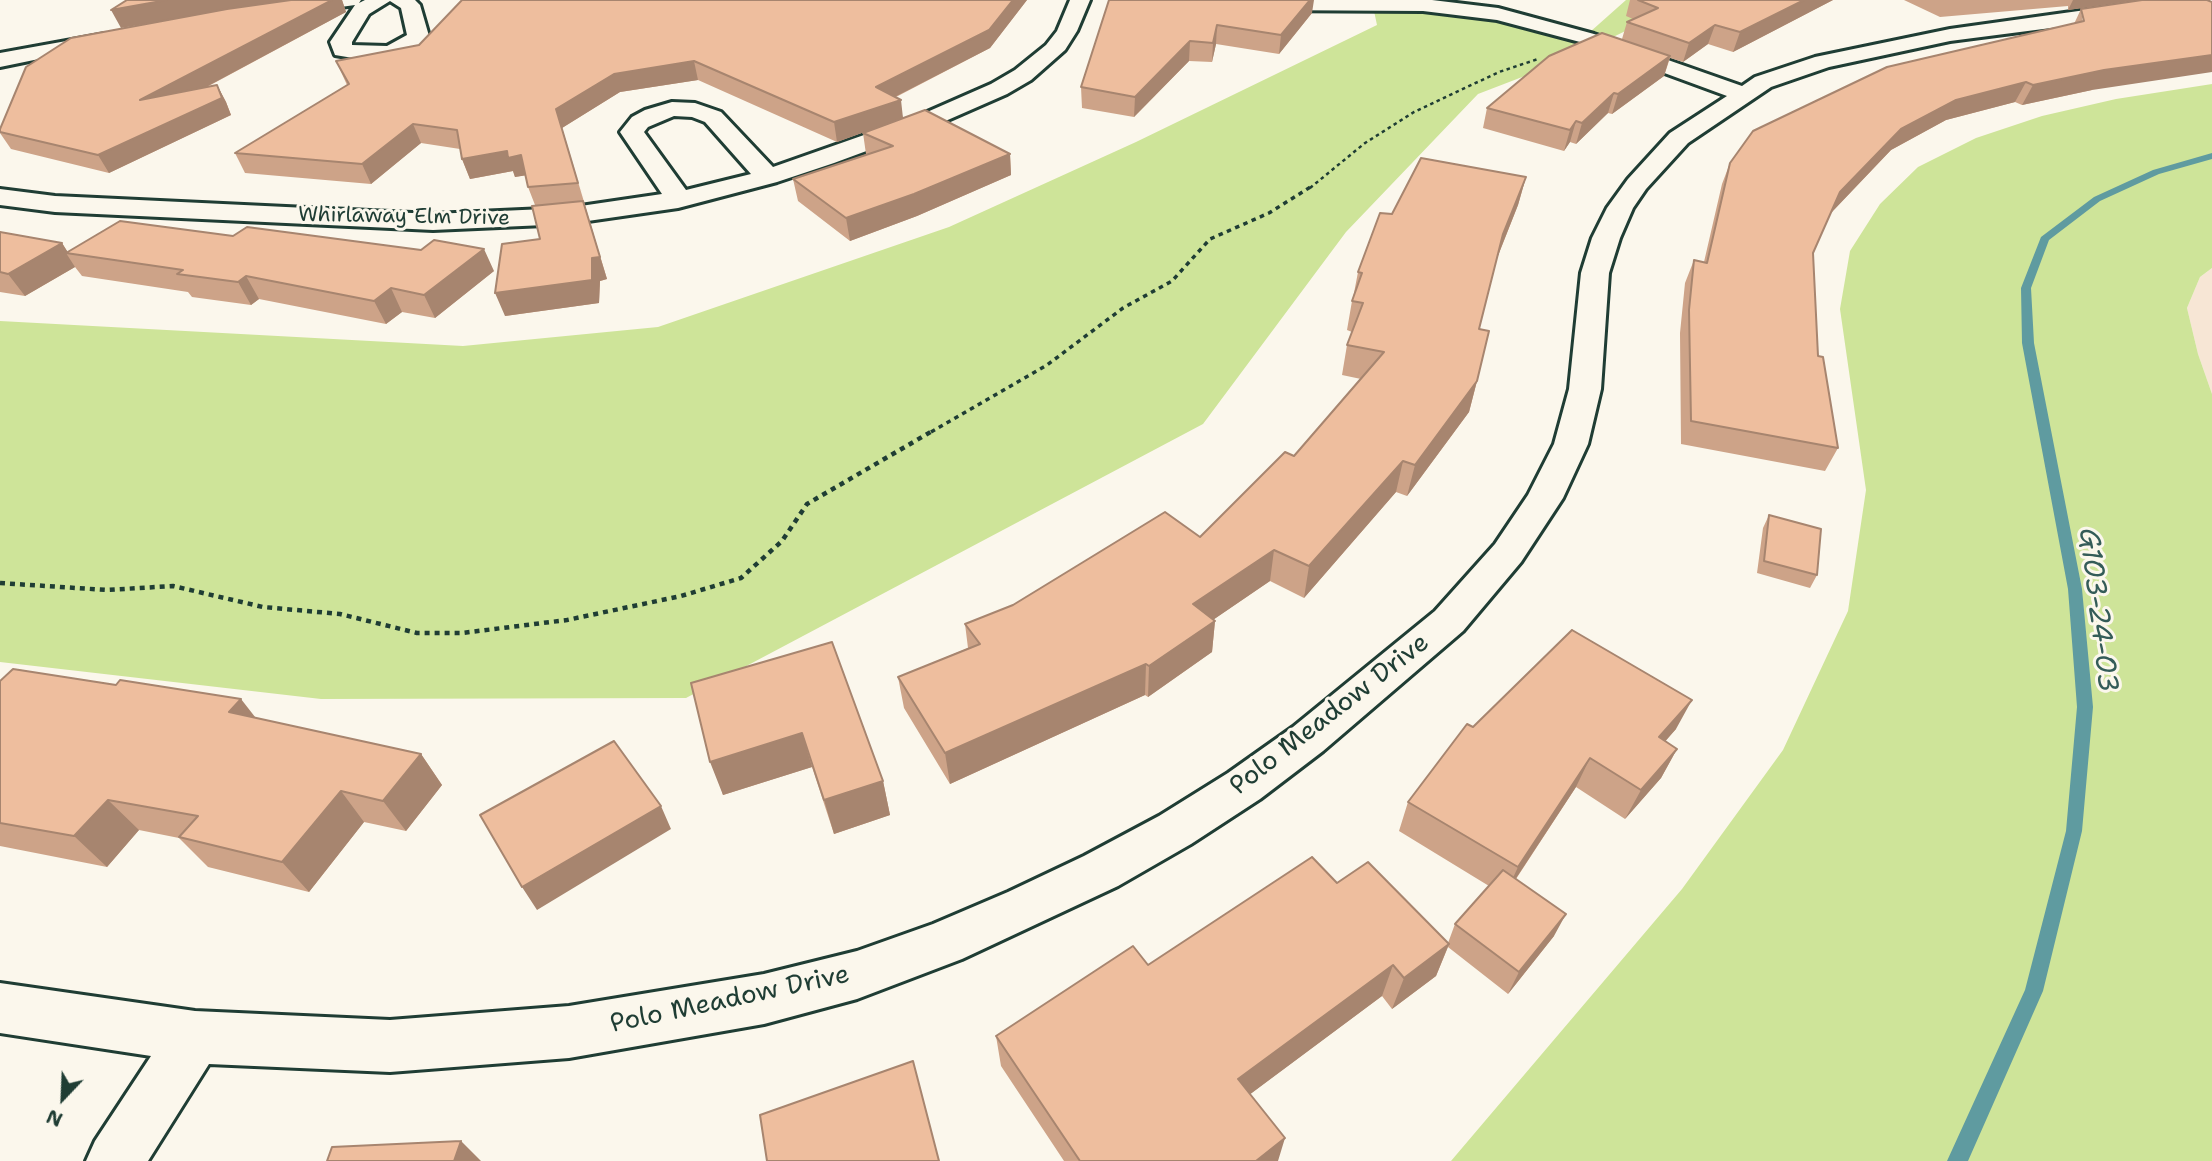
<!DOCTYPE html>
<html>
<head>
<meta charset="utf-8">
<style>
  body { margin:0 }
  #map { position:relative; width:2212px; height:1161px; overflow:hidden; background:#fbf7ec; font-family:"Shantell Sans",sans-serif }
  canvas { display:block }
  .north { position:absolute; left:28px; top:1063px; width:70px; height:70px; -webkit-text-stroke:5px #fbf7ec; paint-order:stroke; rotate:203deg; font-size:19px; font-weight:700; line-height:28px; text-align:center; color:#1f3d34 }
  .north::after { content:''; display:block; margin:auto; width:24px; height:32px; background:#1f3d34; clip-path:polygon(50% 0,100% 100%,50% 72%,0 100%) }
</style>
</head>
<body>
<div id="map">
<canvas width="2212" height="1161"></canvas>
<div class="north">N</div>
</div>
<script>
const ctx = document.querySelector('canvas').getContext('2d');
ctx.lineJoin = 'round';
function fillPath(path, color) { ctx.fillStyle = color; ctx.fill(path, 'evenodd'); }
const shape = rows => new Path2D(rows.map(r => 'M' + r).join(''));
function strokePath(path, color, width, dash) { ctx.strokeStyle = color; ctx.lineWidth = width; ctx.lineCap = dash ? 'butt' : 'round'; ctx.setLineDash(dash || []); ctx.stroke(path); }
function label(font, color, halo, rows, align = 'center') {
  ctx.font = font + ' "Shantell Sans",sans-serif'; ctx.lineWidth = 6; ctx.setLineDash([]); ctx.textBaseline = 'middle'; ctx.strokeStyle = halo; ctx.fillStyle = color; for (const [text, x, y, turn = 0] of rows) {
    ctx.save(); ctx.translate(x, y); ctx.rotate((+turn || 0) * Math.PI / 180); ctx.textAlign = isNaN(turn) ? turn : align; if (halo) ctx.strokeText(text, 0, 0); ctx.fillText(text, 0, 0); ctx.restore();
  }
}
fillPath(shape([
  [2212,268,2212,394,2198,354,2187,308,2200,277]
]), '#f7e6d5');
fillPath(shape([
  [1626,0,1689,0,1609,39,1590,32],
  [1374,11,1446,13,1499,20,1595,49,1478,94,1346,232,1203,424,686,698,321,699,0,662,0,321,463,346,658,327,949,227,1136,142,1377,25],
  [2212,84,2212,268,2200,277,2187,308,2198,354,2212,394,2212,1161,1451,1161,1682,889,1783,750,1848,611,1866,490,1840,309,1850,251,1880,204,1918,167,1976,138,2042,116,2116,99]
]), '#cee499');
fillPath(shape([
  [2212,153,2212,159,2159,174,2100,201,2049,240,2031,288,2034,343,2082,589,2093,707,2082,831,2043,991,1968,1161,1947,1161,2025,990,2066,831,2077,707,2068,589,2022,343,2021,288,2041,237,2094,197,2153,170,2212,153]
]), '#5f9ba0');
const minor = shape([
  [306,0,361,0,359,3,365,0,415,0,420,5,429,36,416,50,390,58,365,60,335,55,330,42,355,5,291,14,284,12,281,8,284,4,306,0],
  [390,1,401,8,407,35,387,46,352,45,352,42,369,14,390,1],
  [1070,0,1090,0,1077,31,1065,50,1031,80,1007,94,934,126,834,163,777,182,678,208,567,224,433,230,55,212,0,205,0,189,55,196,433,214,567,208,662,194,620,132,632,117,645,110,672,102,695,103,721,112,773,167,918,116,991,84,1015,70,1046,45,1057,31,1070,0],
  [674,116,692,117,705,122,751,174,686,190,644,132,648,127,674,116],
  [1254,0,1432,0,1498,8,1594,34,1742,86,1755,77,1815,57,1950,29,2157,0,2201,0,2198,4,2191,6,2113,20,1950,41,1829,67,1771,87,1688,143,1646,189,1633,208,1620,238,1609,273,1601,389,1588,444,1563,498,1521,562,1463,631,1323,751,1260,799,1191,844,1118,886,962,959,857,999,764,1024,569,1058,390,1072,209,1064,148,1161,86,1161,95,1141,151,1056,0,1033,0,983,195,1011,390,1020,569,1006,764,974,857,951,933,924,1008,892,1084,856,1159,816,1228,773,1293,727,1435,611,1495,544,1528,495,1554,444,1569,389,1581,273,1592,238,1607,208,1628,179,1670,133,1727,96,1580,42,1497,20,1423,11,1261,10,1254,8,1251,4,1254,0],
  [105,34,112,36,116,40,112,44,0,67,0,53,105,34]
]);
strokePath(minor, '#1f3d34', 6);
strokePath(shape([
  [1310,188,1365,143,1414,112,1499,72,1538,59]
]), '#1f3d34', 2.5, [3.5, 3.5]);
strokePath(shape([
  [931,432,1047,365,1123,308,1172,281,1210,239,1269,213,1312,186]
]), '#1f3d34', 3.5, [4.5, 4.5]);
strokePath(shape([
  [0,583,107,590,173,586,263,607,340,614,417,633,462,633,567,620,681,596,741,578,782,541,807,504,934,430]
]), '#1f3d34', 4.5, [5, 5]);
fillPath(minor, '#fbf7ec');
fillPath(shape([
  [291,0,342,0,346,12,205,88,217,85,226,102,231,115,109,173,11,149,0,133,0,129],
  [462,0,1027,0,990,48,896,97,903,118,1010,154,1011,175,917,216,850,241,798,201,793,179,868,155,866,154,863,133,886,124,837,142,698,80,620,92,562,128,607,279,600,281,599,303,505,316,540,239,535,205,528,187,526,175,515,177,513,171,470,179,462,159,460,149,421,143,371,184,245,173,235,153,347,85,336,61,419,45],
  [1109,0,1312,13,1279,54,1216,44,1212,62,1189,61,1134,117,1082,108,1081,87],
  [1630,0,1833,0,1733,52,1708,44,1683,62,1670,58,1664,76,1612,114,1608,113,1576,144,1570,142,1564,151,1483,128,1487,108,1622,39,1627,22,1633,19,1626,16],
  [1904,0,2138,0,2068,10,2068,6,1940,17],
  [2081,9,2092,90,2022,105,2015,102,1946,120,1891,150,1831,213,1813,253,1818,356,1838,448,1825,471,1681,444,1680,333,1685,283,1694,260,1704,262,1722,184,1730,163,2074,24],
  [1526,177,1518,205,1496,261,1479,329,1477,381,1469,412,1407,496,1396,492,1304,598,1270,581,1214,619,1215,621,1212,652,1148,697,1145,695,950,784,904,708,898,677,968,648,965,624,1200,537,1294,456,1361,379,1342,375,1347,345,1352,332,1347,330,1352,301,1354,293,1358,272,1392,214],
  [0,232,62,243,68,253,494,271,435,318,402,312,386,324,259,299,251,305,192,297,188,292,82,276,75,267,25,296,0,292],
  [1769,515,1817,575,1810,588,1757,573,1763,528],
  [0,681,256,718,421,754,442,785,406,831,364,822,309,892,208,867,179,838,139,830,107,867,0,846],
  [691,683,883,781,890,815,834,834,812,767,723,795],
  [1473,727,1676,729,1665,741,1677,749,1661,778,1625,819,1576,787,1516,879,1554,936,1508,994,1448,947,1436,976,1392,1009,1382,996,1250,1094,1278,1161,1064,1161,1001,1066,996,1036,1148,965,1337,883,1448,943,1455,924,1489,886,1399,831,1408,802]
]), '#cda388');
fillPath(shape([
  [167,0,288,0,121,28,111,10],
  [332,0,342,0,346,12,150,117,140,100],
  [1013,0,1027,0,990,48,879,105,876,87],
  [1310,0,1314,0,1312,13,1279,54,1281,35],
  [1804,0,1833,0,1733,52,1740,32],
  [2073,0,2138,0,2068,10],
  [1217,25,1216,44,1212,62,1213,43],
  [1715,25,1708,44,1683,62,1689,43],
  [1190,41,1189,61,1134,117,1135,97],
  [2212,55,2212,72,2092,90,2022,105,2033,85,2104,70],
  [1670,56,1664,76,1612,114,1618,94],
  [694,61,698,80,620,92,562,128,585,203,556,109,614,74],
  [2026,82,2015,102,1946,120,1891,150,1830,214,1840,192,1901,129,1956,100],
  [217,85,226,102,231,115,109,173,98,155],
  [1614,93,1608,113,1576,144,1582,123],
  [901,100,903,118,837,142,834,122],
  [1576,121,1570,142,1564,151,1570,130],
  [413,124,421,143,371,184,362,164],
  [507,151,521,155,528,175,515,177,513,171,470,179,462,159],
  [1010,154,1011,175,917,216,850,241,846,218],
  [1526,177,1518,205,1495,263,1503,234],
  [583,201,607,279,600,281,599,303,505,316,495,293],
  [62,243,69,254,66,253,75,267,25,296,8,274],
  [484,249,494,271,435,318,424,295],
  [246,276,259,299,251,305,238,282],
  [391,288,402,312,386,324,374,301],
  [1477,381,1469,412,1407,496,1415,465],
  [1403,461,1396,492,1304,598,1309,566],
  [1274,550,1270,581,1191,635,1193,604],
  [1215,621,1212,652,1148,697,1149,666],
  [1146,664,1145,695,950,784,945,753],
  [241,699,266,731,229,712],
  [1692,700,1676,729,1643,767,1659,737],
  [802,733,812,767,723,795,710,762],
  [1677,749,1661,778,1625,819,1641,790],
  [421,754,442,785,406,831,383,801],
  [1590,758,1576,787,1505,895,1518,867],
  [883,781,890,815,834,834,824,800],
  [341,791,364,822,309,892,282,862],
  [108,800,139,830,107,867,74,836],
  [661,806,671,829,537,910,522,887],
  [1566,914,1554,936,1508,994,1519,972],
  [1449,944,1436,976,1392,1009,1404,978],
  [1393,965,1382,996,1233,1107,1238,1079],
  [1285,1138,1278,1161,1256,1161],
  [461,1141,481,1161,454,1161]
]), '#a7856f');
const building = shape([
  [127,0,167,0,111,10,127,0],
  [291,0,332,0,140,100,217,85,222,98,98,155,0,132,0,129,26,67,71,38,227,9,291,0],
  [462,0,1013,0,989,30,876,87,901,100,834,122,694,61,614,74,556,109,578,183,528,187,521,155,508,158,507,151,462,159,457,130,413,124,362,164,235,153,349,84,336,61,419,45,462,0],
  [1109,0,1310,0,1281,35,1217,25,1213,43,1190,41,1135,97,1081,87,1109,0],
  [1638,0,1804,0,1740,32,1715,25,1689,43,1627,22,1658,8,1638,0],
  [2142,0,2207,0,2212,2,2212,55,2104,70,2033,85,2026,82,1956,100,1901,129,1840,192,1813,253,1818,356,1823,357,1838,448,1691,421,1689,310,1694,260,1707,263,1730,163,1753,131,1887,67,2084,21,2081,9,2142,0],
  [1602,33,1670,56,1618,94,1614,93,1582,123,1576,121,1570,130,1487,108,1549,56,1602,33],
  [925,110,1010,154,914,194,846,218,793,179,893,146,863,133,925,110],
  [1421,158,1526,177,1503,234,1479,329,1489,331,1477,381,1415,465,1403,461,1309,566,1274,550,1193,604,1215,621,1149,666,1146,664,945,753,898,677,980,644,965,624,1013,605,1165,512,1200,537,1285,452,1294,456,1384,352,1347,345,1363,303,1352,301,1362,273,1358,272,1380,213,1392,214,1421,158],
  [583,201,600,257,592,258,592,280,495,293,502,244,540,239,532,206,583,201],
  [120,221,233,236,247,227,421,250,434,240,484,249,424,295,391,288,374,301,246,276,238,282,177,274,183,270,66,253,120,221],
  [0,232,62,243,8,274,0,272,0,232],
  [1769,515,1821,529,1817,575,1764,561,1769,515],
  [1572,630,1692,700,1659,737,1677,749,1641,790,1590,758,1518,867,1408,802,1467,724,1473,727,1572,630],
  [832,642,883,781,824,800,802,733,710,762,691,683,832,642],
  [13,669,116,685,120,680,241,699,229,712,421,754,383,801,341,791,282,862,179,837,198,816,108,800,74,836,0,823,0,681,13,669],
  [614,741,661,806,522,887,480,815,614,741],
  [1312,857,1337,883,1368,862,1449,944,1404,978,1393,965,1238,1079,1285,1138,1256,1161,1080,1161,996,1036,1133,946,1148,965,1312,857],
  [1503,870,1566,914,1519,972,1455,924,1503,870],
  [913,1061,939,1161,767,1161,760,1115,913,1061],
  [461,1141,454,1161,327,1161,332,1147,461,1141]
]);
fillPath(building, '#eebe9e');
strokePath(building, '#a7856f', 2);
label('21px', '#1f3d34', '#fbf7ec', [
  ["Whirlaway Elm Drive",404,217,1]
]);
label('26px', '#1f3d34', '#fbf7ec', [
  ["Polo Meadow Drive",1330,715,-38],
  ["Polo Meadow Drive",730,1000,-12]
]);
label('italic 28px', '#345c58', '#fbf7ec', [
  ["G103-24-03",2097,610,83]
]);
</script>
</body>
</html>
